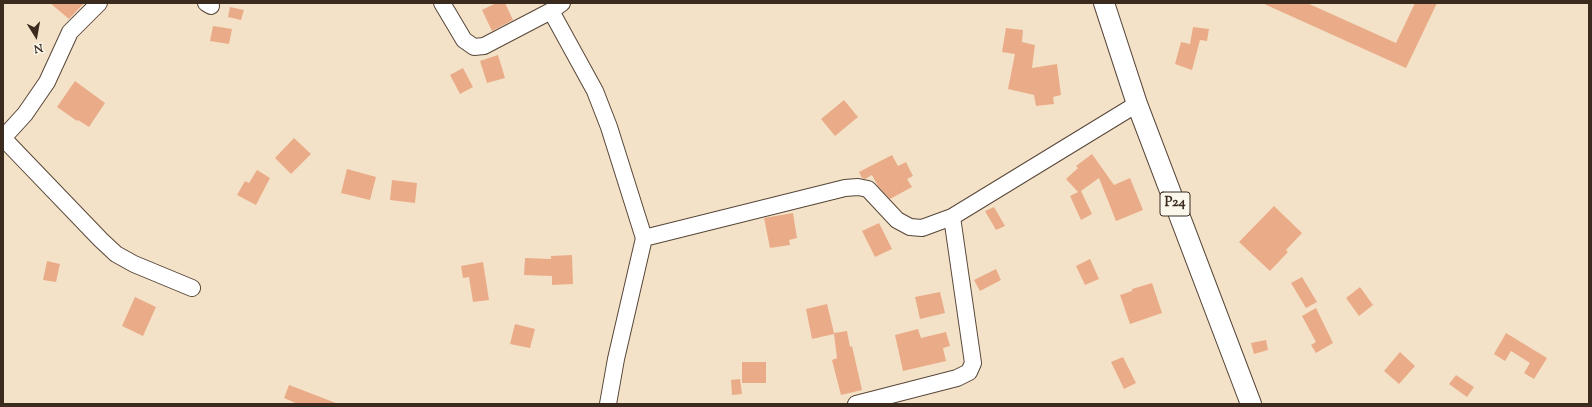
<!DOCTYPE html>
<html>
<head>
<meta charset="utf-8">
<style>
  body { margin:0 }
  #map { position:relative; width:1592px; height:407px; overflow:hidden; background:#f4e2c8; font-family:"Sorts Mill Goudy",serif }
  canvas { display:block }
  .frame { position:absolute; inset:0; border:4px solid #3b2a1e; pointer-events:none }
  .north { position:absolute; left:16px; top:16px; width:40px; height:40px; -webkit-text-stroke:3px #fbf7ec; paint-order:stroke; rotate:169deg; font-size:11px; font-weight:700; line-height:16px; text-align:center; color:#3b2a1e }
  .north::after { content:''; display:block; margin:auto; width:14px; height:18px; background:#3b2a1e; clip-path:polygon(50% 0,100% 100%,50% 72%,0 100%) }
</style>
</head>
<body>
<div id="map">
<canvas width="1592" height="407"></canvas>
<div class="frame"></div>
<div class="north">N</div>
</div>
<script>
const ctx = document.querySelector('canvas').getContext('2d');
ctx.lineJoin = 'round';
function fillPath(path, color) { ctx.fillStyle = color; ctx.fill(path, 'evenodd'); }
const shape = rows => new Path2D(rows.map(r => 'M' + r).join(''));
function strokePath(path, color, width, dash) { ctx.strokeStyle = color; ctx.lineWidth = width; ctx.lineCap = dash ? 'butt' : 'round'; ctx.setLineDash(dash || []); ctx.stroke(path); }
function label(font, color, halo, rows, align = 'center') {
  ctx.font = font + ' "Sorts Mill Goudy",serif'; ctx.lineWidth = 3.5; ctx.setLineDash([]); ctx.textBaseline = 'middle'; ctx.strokeStyle = halo; ctx.fillStyle = color; for (const [text, x, y, turn = 0] of rows) {
    ctx.save(); ctx.translate(x, y); ctx.rotate((+turn || 0) * Math.PI / 180); ctx.textAlign = isNaN(turn) ? turn : align; if (halo) ctx.strokeText(text, 0, 0); ctx.fillText(text, 0, 0); ctx.restore();
  }
}
fillPath(shape([
  [50,3,84,3,69,19],
  [496,3,505,3,513,20,492,31,482,10],
  [1262,3,1307,3,1396,43,1415,3,1437,3,1406,68],
  [230,7,244,10,241,20,228,17],
  [213,26,232,29,229,44,210,41],
  [1193,27,1209,29,1207,41,1200,40,1192,70,1175,64,1181,42,1190,44],
  [1006,28,1023,30,1022,42,1035,45,1032,68,1057,64,1061,95,1053,97,1054,104,1036,106,1034,95,1008,89,1015,54,1002,52],
  [498,55,505,78,487,83,480,61],
  [463,68,473,87,460,94,450,75],
  [75,81,105,103,89,127,78,120,77,121,57,107],
  [844,100,858,117,835,136,821,119],
  [294,138,311,154,291,174,275,158],
  [1092,154,1114,185,1130,178,1143,210,1116,221,1099,178,1081,191,1092,214,1081,220,1070,196,1078,192,1066,179,1078,168,1076,166],
  [892,155,898,166,906,162,913,176,907,179,912,187,890,199,878,186,872,175,865,179,862,178,859,172],
  [347,169,376,177,370,200,341,193],
  [257,170,270,178,256,205,237,195,245,181,249,183],
  [392,180,417,183,415,203,390,200],
  [1274,206,1302,233,1286,250,1288,252,1270,271,1239,242],
  [994,207,1005,226,996,230,985,211],
  [793,213,797,238,789,240,790,245,770,248,764,218],
  [879,223,892,249,875,257,862,231],
  [572,255,573,284,552,285,552,276,524,275,525,258,551,259,551,256],
  [1090,259,1099,279,1085,285,1076,266],
  [47,261,60,264,56,282,43,280],
  [483,262,489,300,473,302,469,277,463,278,461,266],
  [996,269,1001,280,980,291,974,280],
  [1302,277,1317,302,1306,308,1291,283],
  [1152,283,1162,313,1130,324,1120,295,1132,291,1132,289],
  [1360,287,1373,305,1359,316,1346,298],
  [940,292,945,313,920,319,915,297],
  [135,297,156,307,143,336,122,326],
  [827,304,834,333,847,331,850,347,852,346,862,390,841,395,832,360,837,358,834,334,812,339,806,309],
  [1316,308,1333,343,1316,353,1311,345,1316,342,1302,316],
  [515,324,535,329,530,348,510,344],
  [918,329,921,338,946,332,950,346,943,348,946,361,903,371,895,335],
  [1506,333,1547,358,1534,379,1524,373,1530,363,1511,351,1505,361,1494,354],
  [1266,340,1268,350,1254,354,1251,343],
  [1400,352,1415,366,1399,384,1384,371],
  [1123,357,1136,383,1124,389,1111,362],
  [742,362,766,362,766,383,742,383],
  [1456,375,1474,387,1467,397,1449,384],
  [740,379,742,394,732,395,731,380],
  [289,385,336,403,336,404,298,404,284,398]
]), '#eaac88');
const minor = shape([
  [99,3,70,32,47,82,25,114,3,138,101,240,116,254,134,264,192,288],
  [206,3,211,6],
  [442,3,464,40,474,47,484,46,551,11,562,3],
  [551,11,595,91,609,127,644,238,616,359,608,404],
  [644,238,845,188,858,187,868,189,897,220,910,227,922,228,952,217,1137,104],
  [856,404,957,378,969,372,973,363,952,217]
]);
const major = shape([
  [1104,3,1137,104,1251,404]
]);
strokePath(minor, '#574638', 18);
strokePath(major, '#574638', 22);
strokePath(minor, '#fff', 16);
strokePath(major, '#fff', 20);
for (const [x, y, w] of [
  [1175,204,30]
]) { const box = new Path2D(); box.roundRect(x - w / 2, y - 12, w, 24, 3); ctx.fillStyle = '#fbf7ec'; ctx.fill(box); strokePath(box, '#3b2a1e', 1); }
label('bold 14px', '#3b2a1e', null, [
  ["P24",1175,204]
]);
</script>
</body>
</html>
